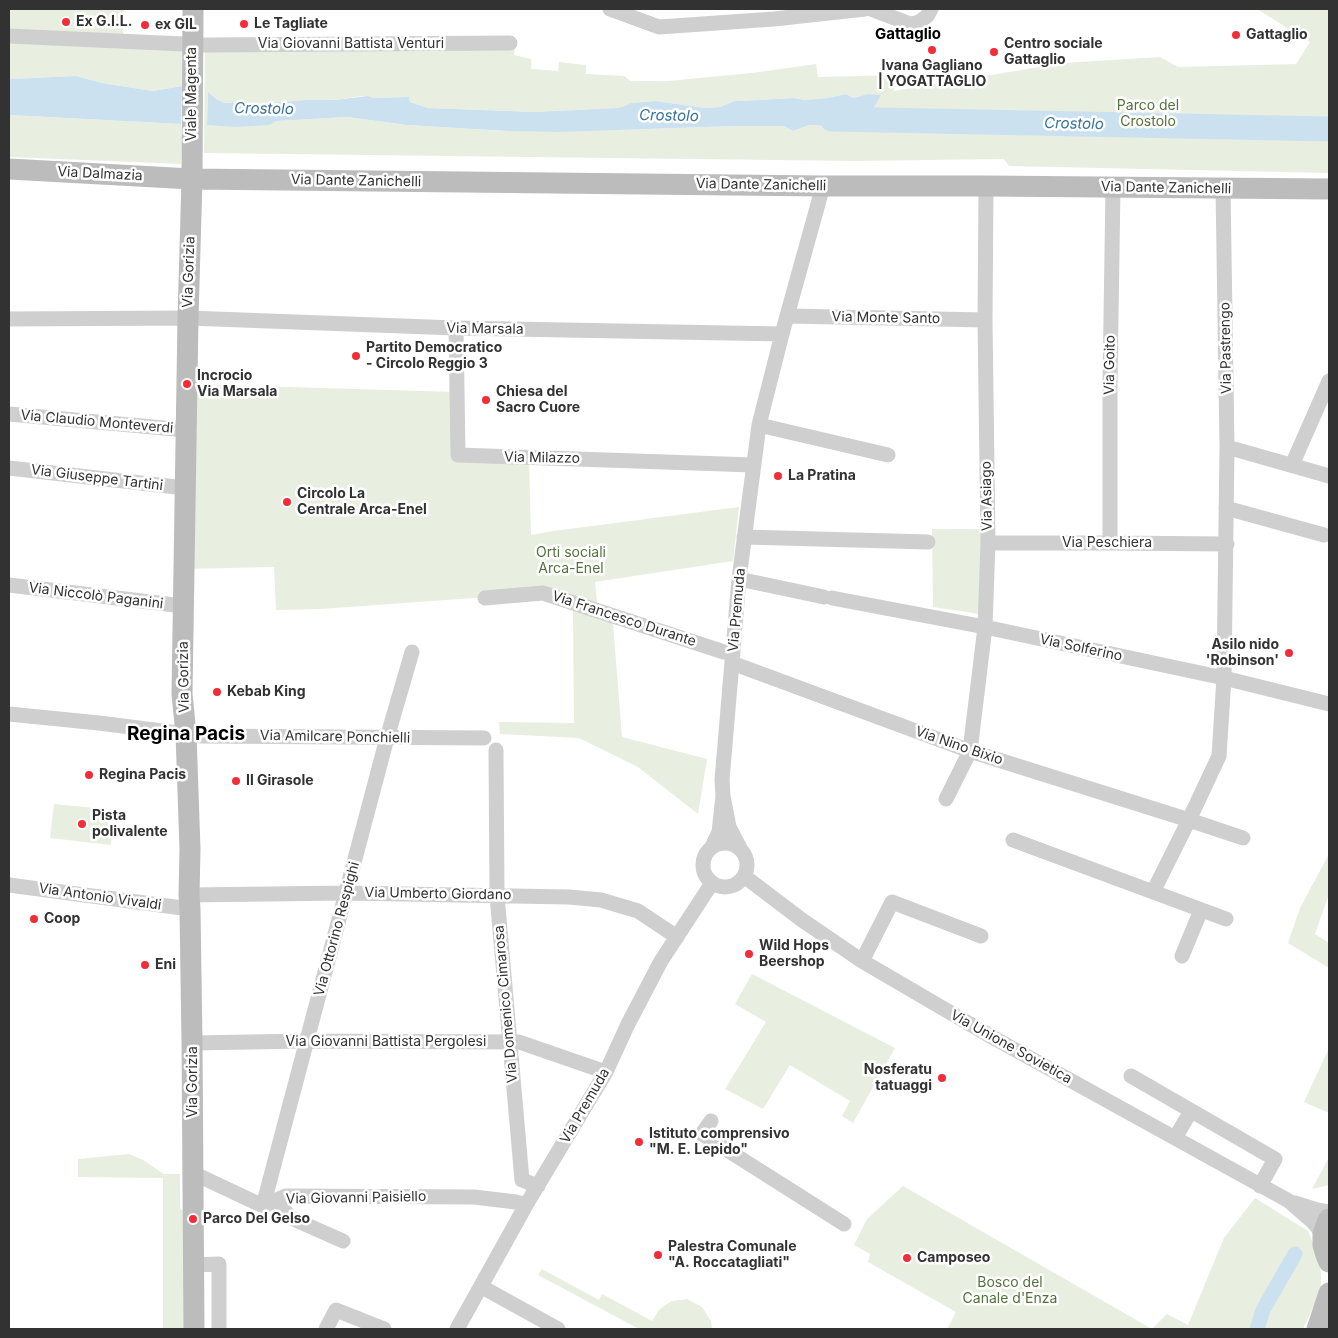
<!DOCTYPE html>
<html>
<head>
<meta charset="utf-8">
<style>
  body { margin:0 }
  #map { position:relative; width:1338px; height:1338px; overflow:hidden; background:#fff; font-family:Inter,sans-serif }
  canvas { display:block }
  .frame { position:absolute; inset:0; border:10px solid #323232; pointer-events:none }
</style>
</head>
<body>
<div id="map">
<canvas width="1338" height="1338"></canvas>
<div class="frame"></div>
</div>
<script>
const ctx = document.querySelector('canvas').getContext('2d');
ctx.lineJoin = 'round';
function fillPath(path, color) { ctx.fillStyle = color; ctx.fill(path, 'evenodd'); }
const shape = rows => new Path2D(rows.map(r => 'M' + r).join(''));
function strokePath(path, color, width, dash) { ctx.strokeStyle = color; ctx.lineWidth = width; ctx.lineCap = dash ? 'butt' : 'round'; ctx.setLineDash(dash || []); ctx.stroke(path); }
function label(font, color, halo, rows, align = 'center') {
  ctx.font = font + ' Inter,sans-serif'; ctx.lineWidth = 5; ctx.setLineDash([]); ctx.textBaseline = 'middle'; ctx.strokeStyle = halo; ctx.fillStyle = color; for (const [text, x, y, turn = 0] of rows) {
    ctx.save(); ctx.translate(x, y); ctx.rotate((+turn || 0) * Math.PI / 180); ctx.textAlign = isNaN(turn) ? turn : align; if (halo) ctx.strokeText(text, 0, 0); ctx.fillText(text, 0, 0); ctx.restore();
  }
}
fillPath(shape([
  [9,9,124,9,123,41,182,44,182,86,153,91,102,83,76,76,9,79],
  [1257,9,1329,9,1329,173,1009,166,1004,159,855,161,204,153,205,45,516,39,514,55,531,59,531,69,558,71,559,62,586,65,586,74,624,76,631,81,668,81,752,73,816,64,818,77,901,75,893,91,1064,63,1160,57,1178,67,1296,64,1310,42],
  [208,93,216,99,225,103,246,102,256,104,305,100,335,100,362,96,373,98,409,97,410,102,428,108,535,112,616,108,623,107,632,103,656,101,705,108,720,107,734,101,740,101,794,98,805,100,827,98,846,94,854,98,867,94,862,128,809,125,793,131,784,126,735,126,649,129,508,131,407,125,347,117,275,121,270,125,207,125],
  [9,115,181,124,182,143,181,164,9,157],
  [187,384,457,392,458,455,529,458,531,535,553,531,739,507,733,561,595,582,598,611,543,593,321,609,276,610,274,567,184,569],
  [932,529,983,529,979,614,933,607],
  [573,610,613,623,622,737,707,759,698,814,638,767,579,738,500,734,499,722,574,723],
  [54,804,114,810,111,845,50,838],
  [1329,854,1329,894,1315,934,1329,943,1329,968,1288,943,1300,908],
  [752,974,895,1048,853,1123,842,1116,850,1101,790,1065,763,1109,725,1089,766,1022,735,1004],
  [1329,1048,1329,1113,1304,1102],
  [129,1154,143,1160,164,1174,180,1174,180,1208,189,1217,189,1329,163,1329,163,1178,78,1177,78,1159],
  [1329,1157,1329,1185,1312,1189],
  [903,1186,1152,1329,1167,1314,1188,1325,1224,1238,1255,1198,1308,1231,1317,1253,1321,1272,1321,1290,1303,1329,947,1329,956,1312,868,1262,870,1254,854,1245,867,1219],
  [542,1269,599,1300,602,1294,652,1321,659,1310,665,1305,672,1301,687,1299,702,1307,711,1321,712,1329,639,1329,538,1275]
]), '#e8efe0');
fillPath(shape([
  [76,76,102,83,153,91,182,86,181,124,9,115,9,79],
  [208,92,216,99,225,103,246,102,256,104,305,100,335,100,368,96,373,98,409,97,410,102,428,108,535,112,616,108,623,107,631,103,656,101,705,108,720,107,734,101,740,101,794,98,805,100,827,98,846,94,854,98,867,94,881,95,862,128,809,125,793,131,784,126,735,126,559,132,508,131,407,125,347,117,276,121,270,125,235,127,207,125]
]), '#cce1ef');
strokePath(shape([
  [1257,1329,1263,1310,1295,1254]
]), '#cce1ef', 15);
strokePath(shape([
  [832,119,1329,129]
]), '#cce1ef', 25);
strokePath(shape([
  [610,9,659,27,774,19,865,9],
  [871,9,910,24,917,23,922,20,927,16,931,9],
  [9,36,205,45,510,43],
  [787,316,985,320],
  [9,319,188,318,456,328,782,334],
  [456,328,458,455,753,465],
  [9,414,186,430],
  [759,425,888,455],
  [1227,447,1329,476],
  [1292,465,1329,381],
  [9,468,185,488],
  [1226,508,1324,535],
  [744,537,928,542],
  [988,543,1110,543,1227,544],
  [1110,543,1110,383,1113,187],
  [739,579,824,597],
  [9,585,183,606],
  [485,598,543,593,724,652,733,654],
  [832,598,985,627,1224,678,1329,704],
  [732,663,970,751,1189,820,1243,838],
  [9,714,99,723,202,736,484,738],
  [496,750,497,896,522,1180,538,1186],
  [723,796,722,780,739,579,759,425,782,334,823,186],
  [946,799,970,751,985,627,988,543,985,320,986,186],
  [1013,840,1226,919],
  '703 865a22 22 0 1 1 44 0a22 22 0 1 1-44 0Z',
  [712,847,719,832,723,796,729,827,741,850],
  [744,876,802,920,862,961,992,1037,1289,1201,1312,1221,1323,1234],
  [9,885,190,909],
  [1153,892,1189,820,1219,756,1224,678,1227,447,1223,188],
  [189,895,347,893,569,897,601,900,638,911,677,937],
  [1182,956,1201,910],
  [862,961,892,902,981,936],
  [192,1043,306,1041,519,1042,606,1072],
  [1131,1076,1275,1159,1260,1186],
  [711,1121,702,1134,844,1224],
  [1175,1138,1191,1111],
  [193,1173,263,1206,286,1196,474,1197,516,1202,526,1205],
  [280,1199,284,1210,291,1218,343,1241],
  [1295,1203,1317,1210,1329,1212],
  [263,1206,387,738,412,652],
  [193,1265,219,1264,219,1329],
  [482,1287,558,1329],
  [326,1329,336,1310,384,1329],
  [457,1329,526,1205,606,1072,628,1024,661,961,712,883]
]), '#cfcfcf', 15);
strokePath(shape([
  [193,9,192,179,188,318,182,694,186,734,190,849,189,895,190,909,192,1043,194,1329],
  [9,169,192,179,823,186,986,186,1329,189],
  [1329,1219,1327,1223,1323,1234,1323,1245,1326,1255,1329,1262],
  [1317,1329,1329,1293]
]), '#bcbcbc', 21);
for (const [x, y, r, color] of [
  [66,22,5,"#f02d39"],
  [244,24,5,"#f02d39"],
  [145,25,5,"#f02d39"],
  [1236,35,5,"#f02d39"],
  [932,50,5,"#f02d39"],
  [994,52,5,"#f02d39"],
  [356,356,5,"#f02d39"],
  [187,384,5,"#f02d39"],
  [486,400,5,"#f02d39"],
  [778,476,5,"#f02d39"],
  [287,502,5,"#f02d39"],
  [1289,653,5,"#f02d39"],
  [217,692,5,"#f02d39"],
  [89,775,5,"#f02d39"],
  [236,781,5,"#f02d39"],
  [82,824,5,"#f02d39"],
  [34,919,5,"#f02d39"],
  [749,954,5,"#f02d39"],
  [145,965,5,"#f02d39"],
  [942,1078,5,"#f02d39"],
  [639,1142,5,"#f02d39"],
  [193,1219,5,"#f02d39"],
  [658,1255,5,"#f02d39"],
  [907,1258,5,"#f02d39"]
]) { const dot = new Path2D(); dot.arc(x, y, r, 0, 2 * Math.PI); ctx.fillStyle = color; ctx.fill(dot); strokePath(dot, '#fff', 2); }
label('bold 14px', '#323232', '#fff', [
  ["Ex G.I.L.",76,22],
  ["Le Tagliate",254,24],
  ["ex GIL",155,25],
  ["Gattaglio",1246,35],
  ["Centro sociale",1004,44],
  ["Gattaglio",1004,60],
  ["Ivana Gagliano",932,66,"center"],
  ["| YOGATTAGLIO",932,82,"center"],
  ["Partito Democratico",366,348],
  ["- Circolo Reggio 3",366,364],
  ["Incrocio",197,376],
  ["Via Marsala",197,392],
  ["Chiesa del",496,392],
  ["Sacro Cuore",496,408],
  ["La Pratina",788,476],
  ["Circolo La",297,494],
  ["Centrale Arca-Enel",297,510],
  ["Asilo nido",1279,645,"right"],
  ["'Robinson'",1279,661,"right"],
  ["Kebab King",227,692],
  ["Regina Pacis",99,775],
  ["Il Girasole",246,781],
  ["Pista",92,816],
  ["polivalente",92,832],
  ["Coop",44,919],
  ["Wild Hops",759,946],
  ["Beershop",759,962],
  ["Eni",155,965],
  ["Nosferatu",932,1070,"right"],
  ["tatuaggi",932,1086,"right"],
  ["Istituto comprensivo",649,1134],
  ["\"M. E. Lepido\"",649,1150],
  ["Parco Del Gelso",203,1219],
  ["Palestra Comunale",668,1247],
  ["\"A. Roccatagliati\"",668,1263],
  ["Camposeo",917,1258]
], 'left');
label('14px', '#323232', '#fff', [
  ["Via Giovanni Battista Venturi",351,44],
  ["Viale Magenta",192,94,-90],
  ["Via Dalmazia",100,174,3],
  ["Via Dante Zanichelli",356,181,1],
  ["Via Dante Zanichelli",761,185,1],
  ["Via Dante Zanichelli",1166,188,1],
  ["Via Gorizia",189,272,-88],
  ["Via Monte Santo",886,318,1],
  ["Via Marsala",485,329,1],
  ["Via Pastrengo",1226,348,-91],
  ["Via Goito",1110,365,-89],
  ["Via Claudio Monteverdi",97,422,5],
  ["Via Milazzo",542,458,1],
  ["Via Giuseppe Tartini",97,478,7],
  ["Via Asiago",987,496,-91],
  ["Via Peschiera",1107,543],
  ["Via Niccolò Paganini",96,596,7],
  ["Via Premuda",737,610,-85],
  ["Via Francesco Durante",624,619,18],
  ["Via Solferino",1081,648,12],
  ["Via Gorizia",184,677,-91],
  ["Via Amilcare Ponchielli",335,737,1],
  ["Via Nino Bixio",959,746,19],
  ["Via Umberto Giordano",438,894,1],
  ["Via Antonio Vivaldi",100,897,8],
  ["Via Ottorino Respighi",337,929,-75],
  ["Via Domenico Cimarosa",506,1004,-95],
  ["Via Giovanni Battista Pergolesi",386,1042],
  ["Via Unione Sovietica",1011,1047,29],
  ["Via Gorizia",193,1082,-90],
  ["Via Premuda",585,1106,-60],
  ["Via Giovanni Paisiello",356,1198,-1]
]);
label('14px', '#54723b', '#fff', [
  ["Parco del",1148,106],
  ["Crostolo",1148,122],
  ["Orti sociali",571,553],
  ["Arca-Enel",571,569],
  ["Bosco del",1010,1283],
  ["Canale d'Enza",1010,1299]
]);
label('bold 15px', '#000', '#fff', [
  ["Gattaglio",908,34]
]);
label('italic 15px', '#39749b', '#fff', [
  ["Crostolo",264,109,1],
  ["Crostolo",669,116,1],
  ["Crostolo",1074,124,1]
]);
label('bold 19px', '#000', '#fff', [
  ["Regina Pacis",186,734]
]);
</script>
</body>
</html>
